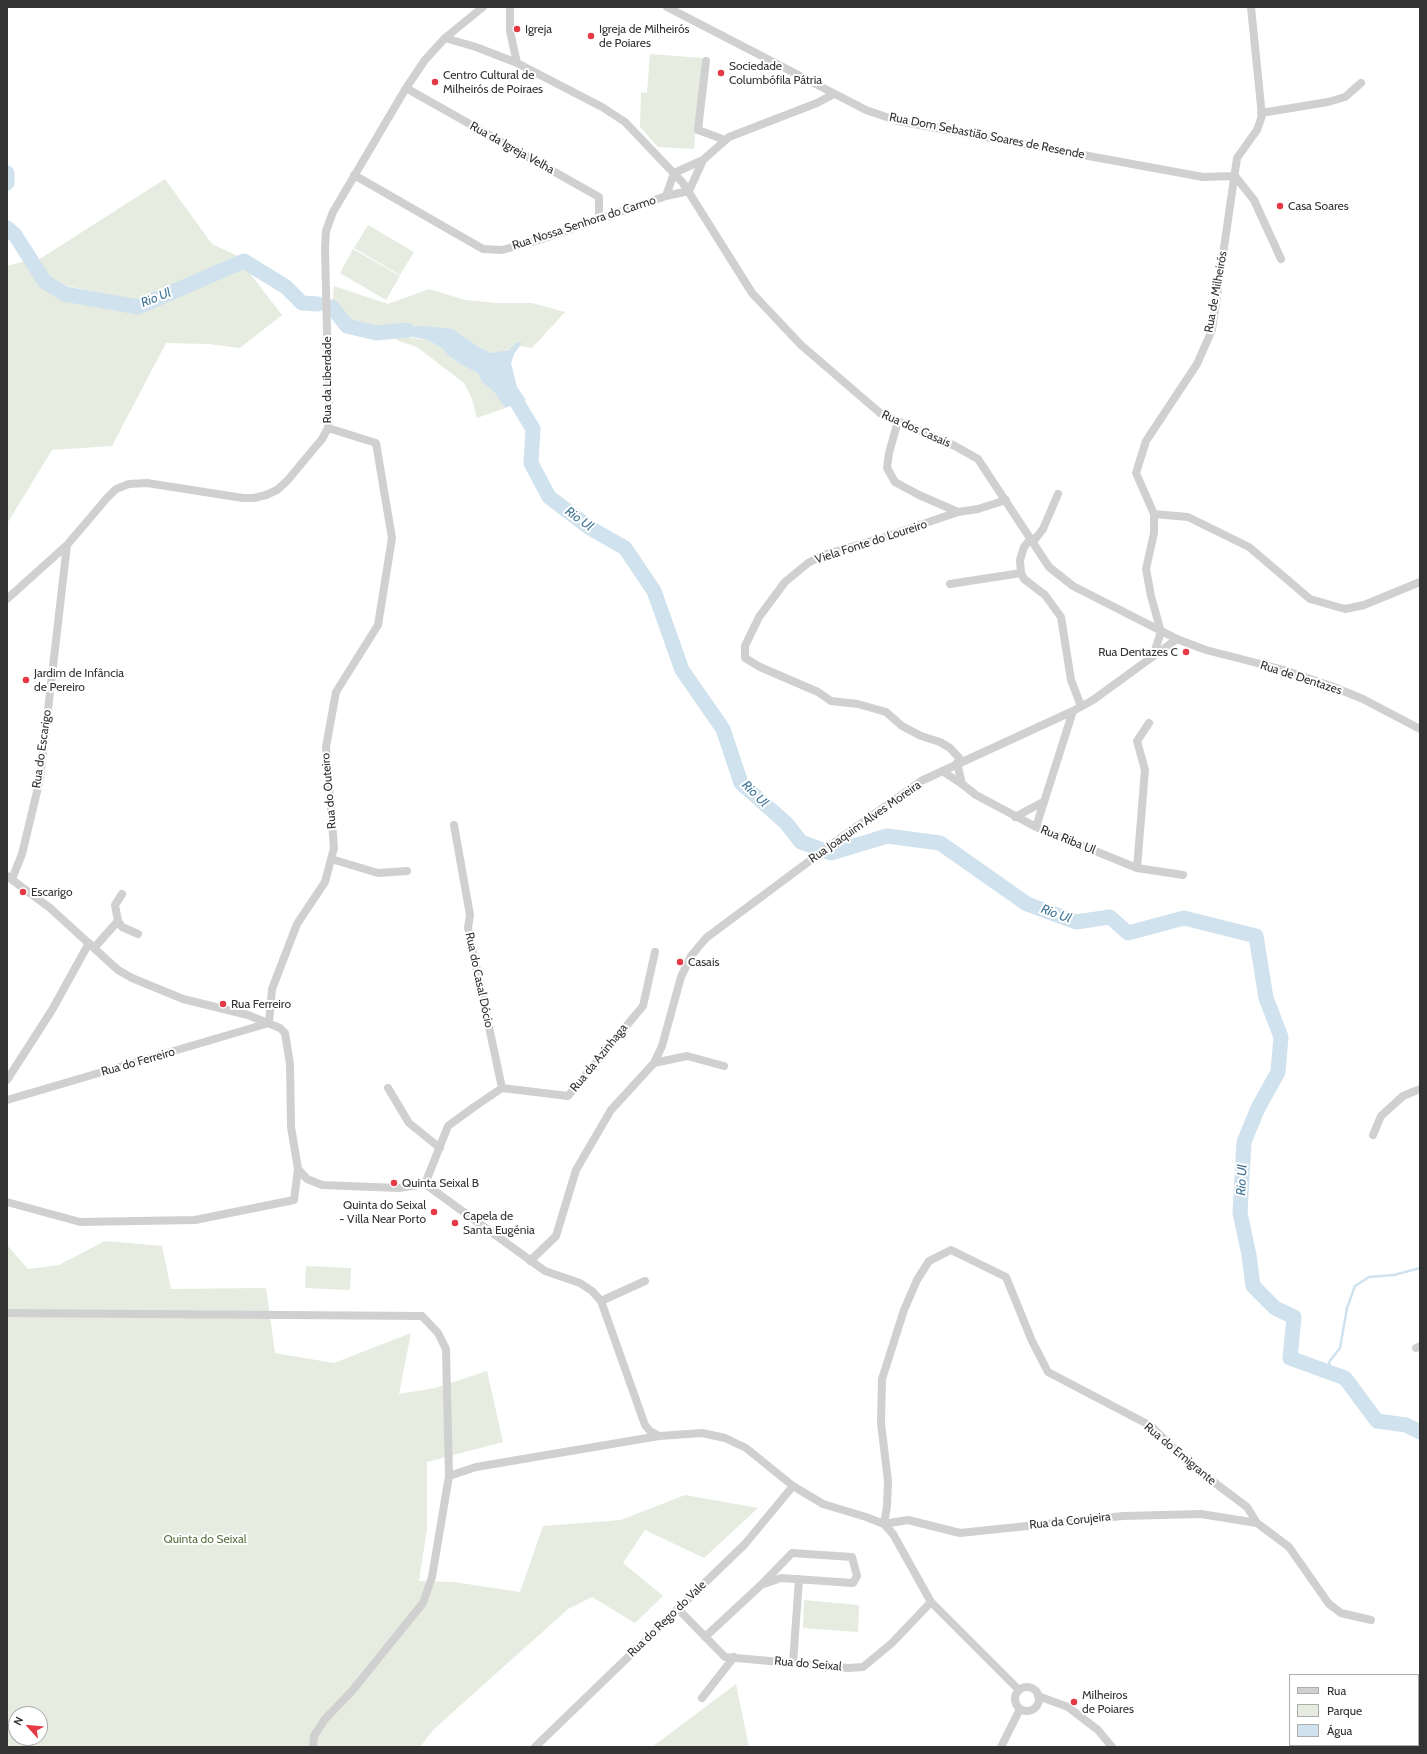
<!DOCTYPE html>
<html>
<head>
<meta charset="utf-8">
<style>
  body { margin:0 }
  #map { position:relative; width:1427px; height:1754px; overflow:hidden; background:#fff; font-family:Cabin,sans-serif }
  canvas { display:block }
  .frame { position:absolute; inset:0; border:8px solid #333; pointer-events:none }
  .legend { position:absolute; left:1289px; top:1674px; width:130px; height:72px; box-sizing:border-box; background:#fff; border:1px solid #adadad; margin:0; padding:5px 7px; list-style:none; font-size:12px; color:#333 }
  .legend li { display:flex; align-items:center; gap:8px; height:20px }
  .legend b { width:20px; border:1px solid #adadad }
  .north { position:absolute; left:8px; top:1706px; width:40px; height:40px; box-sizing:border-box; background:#fff; border:1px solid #adadad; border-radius:50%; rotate:297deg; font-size:11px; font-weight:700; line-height:16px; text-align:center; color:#333 }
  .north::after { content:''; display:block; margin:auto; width:14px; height:18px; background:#e63946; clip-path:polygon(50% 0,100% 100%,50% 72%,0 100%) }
</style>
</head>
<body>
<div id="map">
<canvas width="1427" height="1754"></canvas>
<div class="frame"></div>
<ul class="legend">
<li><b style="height:5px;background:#d0d0d0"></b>Rua</li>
<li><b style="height:11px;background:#e6ecdf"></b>Parque</li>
<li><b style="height:11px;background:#cfe2ee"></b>Água</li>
</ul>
<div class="north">N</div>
</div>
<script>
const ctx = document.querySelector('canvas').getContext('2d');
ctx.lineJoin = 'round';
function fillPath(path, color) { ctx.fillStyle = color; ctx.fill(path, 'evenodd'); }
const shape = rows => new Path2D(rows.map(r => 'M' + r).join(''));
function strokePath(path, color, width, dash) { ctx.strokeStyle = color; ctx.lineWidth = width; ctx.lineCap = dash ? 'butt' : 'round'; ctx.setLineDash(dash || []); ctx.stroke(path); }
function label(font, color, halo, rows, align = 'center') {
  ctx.font = font + ' Cabin,sans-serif'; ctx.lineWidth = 4; ctx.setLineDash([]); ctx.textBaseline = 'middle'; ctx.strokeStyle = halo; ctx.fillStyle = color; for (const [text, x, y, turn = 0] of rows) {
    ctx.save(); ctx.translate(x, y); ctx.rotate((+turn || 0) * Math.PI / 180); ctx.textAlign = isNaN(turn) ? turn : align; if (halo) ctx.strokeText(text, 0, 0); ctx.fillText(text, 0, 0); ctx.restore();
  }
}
fillPath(shape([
  [650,54,702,58,694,149,658,147,640,127,641,92,647,93],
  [165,179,212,244,242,258,137,301,49,282,35,262],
  [368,225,414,252,400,275,354,248],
  [353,249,400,276,386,300,340,273],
  [25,261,42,285,62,298,138,312,245,267,282,315,240,348,209,344,166,343,112,446,52,450,8,522,7,266],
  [334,286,388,304,429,289,465,300,497,303,532,303,565,312,532,348,521,346,500,352,491,353,479,347,453,329,400,327,387,332,418,339,428,340,443,349,448,355,460,364,478,373,482,382,494,392,505,408,477,418,472,399,464,383,417,347,399,341,387,332,376,333,347,326,332,307],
  [105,1241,162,1246,171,1289,266,1288,275,1353,334,1363,411,1333,399,1394,435,1388,487,1371,503,1442,427,1462,427,1529,419,1581,454,1582,520,1592,543,1526,621,1520,685,1495,758,1508,704,1558,645,1530,623,1563,663,1596,635,1623,592,1597,568,1609,433,1730,420,1747,7,1747,7,1245,28,1269,59,1265],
  [16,1714,40,1714,40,1738,16,1738],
  [306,1266,351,1268,350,1290,305,1288],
  [804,1600,859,1605,858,1632,803,1628],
  [736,1684,749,1747,652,1747]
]), '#e6ecdf');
fillPath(shape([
  [422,326,453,329,479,347,491,353,509,350,517,342,522,343,514,354,511,363,517,387,526,400,505,408,494,392,482,382,478,373,460,364,448,355,443,349,428,340,387,332,400,327]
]), '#cfe2ee');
strokePath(shape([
  [1331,1373,1329,1362,1340,1348,1347,1308,1355,1286,1369,1277,1394,1275,1420,1268]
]), '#cfe2ee', 2.5);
strokePath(shape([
  [7,173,7,183],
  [7,228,15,235,45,282,65,294,138,307,244,261,286,287,302,303,318,304],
  [332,307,347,326,376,333,407,330],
  [507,386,533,429,531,463,549,497,590,528,625,548,654,591,682,670,723,729,741,783,786,823,801,842,831,853,887,836,940,843,1027,904,1076,922,1110,917,1128,933,1184,918,1256,936,1266,998,1281,1037,1278,1072,1258,1108,1244,1142,1240,1213,1249,1255,1253,1286,1275,1308,1294,1317,1290,1358,1345,1378,1377,1421,1406,1425,1420,1432]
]), '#cfe2ee', 15);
strokePath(shape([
  [510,7,510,31,517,63],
  [667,7,866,110,898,121,1203,177,1235,176,1254,200,1281,259],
  [445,38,476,47,517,63,602,107,625,122,683,183,752,293,801,345,880,413,955,446,978,459,1049,567,1073,586,1177,639,1206,650,1284,670,1331,686,1363,699,1420,729],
  [706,61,698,130,725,140],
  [406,88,599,197,599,218],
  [1261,113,1328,102,1345,97,1361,83],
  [354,175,483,249,502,250,542,239,666,196,689,191,703,160],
  [666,196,674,173,703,160,729,137,817,103,834,94],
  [898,421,889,453,887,468,895,482,919,495,958,512,978,509,1006,500],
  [958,512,882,538,823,555,808,563,785,582,759,617,745,646,745,658,760,667,818,692,831,701,858,704,886,712,902,726,921,736,940,742,950,748,962,761],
  [1154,514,1188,517,1249,547,1310,599,1345,609,1364,605,1420,582],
  [1031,538,1024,547,1020,560,1021,573,1024,579,1045,595,1061,617,1071,680,1081,706],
  [1033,542,1043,529,1058,494],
  [950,584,1021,573],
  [7,599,67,545,107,498,116,489,129,484,147,483,243,498,254,498,266,495,277,490,287,481,322,439,328,428,329,412,325,249,326,231,333,212,406,88,425,60,445,38,483,7],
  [1161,632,1151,596,1146,569,1154,533,1154,514,1136,473,1146,441,1197,364,1212,330,1237,158,1257,130,1262,116,1251,7],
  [1153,656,1161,632],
  [957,763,962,784],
  [942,771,962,784,976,795,1036,827,1137,868,1183,875],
  [1015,817,1043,802],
  [454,825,470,915,468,928,502,1088],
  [1036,827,1073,711],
  [331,859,378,873,407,871],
  [1137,868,1145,770,1137,741,1149,723],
  [7,876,50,908,118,970,132,978,183,999,248,1015,280,1028,285,1033,290,1064,291,1127,298,1169,307,1179,322,1185,399,1188,425,1184,545,1271,580,1283,592,1291,601,1301,645,1425,650,1431,659,1436],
  [12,879,22,854,40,779,67,545],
  [122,894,115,905,118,921,122,927,138,934],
  [94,948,118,921],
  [654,1063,687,1056,724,1066],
  [7,1080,52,1010,89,943],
  [388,1088,409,1123,440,1148],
  [7,1100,269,1023,272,989,297,924,325,882,334,848,326,747,336,692,378,625,392,538,376,443,328,428],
  [1373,1135,1381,1116,1403,1096,1420,1089],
  [425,1184,448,1126,474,1107,502,1088,568,1096,643,1006,655,952],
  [7,1202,80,1222,195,1220,294,1200,298,1169],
  [530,1261,556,1236,576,1170,611,1110,654,1063,662,1046,681,977,691,956,706,938,839,839,921,781,1073,711,1093,700,1177,639],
  [601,1301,645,1281],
  [7,1313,422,1316,438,1333,446,1349,449,1476],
  [1416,1348,1420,1346],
  [884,1524,887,1506,888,1481,881,1423,882,1379,904,1310,917,1280,929,1261,951,1250,1006,1277,1032,1341,1048,1372,1151,1426,1191,1465,1247,1507,1257,1523,1289,1547,1329,1604,1341,1613,1371,1620],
  [884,1524,908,1520,960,1533,1123,1516,1201,1514,1257,1523],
  [678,1609,725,1657,848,1668,863,1667,892,1643,931,1602],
  [705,1637,761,1585,781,1578,853,1583,857,1576,852,1557,792,1553,761,1585],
  [793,1663,799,1579],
  '1015 1699a12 12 0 1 1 24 0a12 12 0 1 1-24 0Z',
  [1038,1696,1068,1707,1098,1730,1112,1747],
  [702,1698,734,1657],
  [313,1747,314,1736,325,1719,352,1691,423,1603,432,1577,449,1476,476,1467,659,1436,702,1433,725,1438,746,1448,793,1486,823,1504,866,1517,884,1524,893,1534,931,1602,1019,1690],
  [535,1747,745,1544,793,1486],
  [1001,1747,1020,1709]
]), '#d0d0d0', 8);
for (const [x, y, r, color] of [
  [517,29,4,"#e63946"],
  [591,36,4,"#e63946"],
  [721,73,4,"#e63946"],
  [435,82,4,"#e63946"],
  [1280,206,4,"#e63946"],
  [1186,652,4,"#e63946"],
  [26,680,4,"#e63946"],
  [23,892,4,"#e63946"],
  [680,962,4,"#e63946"],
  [223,1004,4,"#e63946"],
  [394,1183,4,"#e63946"],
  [434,1212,4,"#e63946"],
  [455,1223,4,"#e63946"],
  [1074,1702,4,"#e63946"]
]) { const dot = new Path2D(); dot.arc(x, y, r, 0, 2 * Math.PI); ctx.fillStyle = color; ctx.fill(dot); strokePath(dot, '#fff', 1.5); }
label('12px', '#333', '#fff', [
  ["Igreja",525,29],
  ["Igreja de Milheirós",599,29],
  ["de Poiares",599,43],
  ["Sociedade",729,66],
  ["Columbófila Pátria",729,80],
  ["Centro Cultural de",443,75],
  ["Milheirós de Poiraes",443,89],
  ["Casa Soares",1288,206],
  ["Rua Dentazes C",1178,652,"right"],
  ["Jardim de Infância",34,673],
  ["de Pereiro",34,687],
  ["Escarigo",31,892],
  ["Casais",688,962],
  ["Rua Ferreiro",231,1004],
  ["Quinta Seixal B",402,1183],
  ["Quinta do Seixal",426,1205,"right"],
  ["- Villa Near Porto",426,1219,"right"],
  ["Capela de",463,1216],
  ["Santa Eugénia",463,1230],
  ["Milheiros",1082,1695],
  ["de Poiares",1082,1709]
], 'left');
label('12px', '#333', '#fff', [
  ["Rua Dom Sebastião Soares de Resende",987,136,11],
  ["Rua da Igreja Velha",512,148,29],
  ["Rua Nossa Senhora do Carmo",584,223,-18],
  ["Rua de Milheirós",1216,292,-80],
  ["Rua da Liberdade",327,380,-90],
  ["Rua dos Casais",916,429,24],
  ["Viela Fonte do Loureiro",871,542,-18],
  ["Rua de Dentazes",1301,678,18],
  ["Rua do Escarigo",42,749,-82],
  ["Rua do Outeiro",329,791,-95],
  ["Rua Joaquim Alves Moreira",865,822,-35],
  ["Rua Riba Ul",1068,840,22],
  ["Rua do Casal Dócio",479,980,78],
  ["Rua da Azinhaga",599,1058,-51],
  ["Rua do Ferreiro",138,1062,-16],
  ["Rua do Emigrante",1180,1454,40],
  ["Rua da Corujeira",1070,1521,-6],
  ["Rua do Rego do Vale",667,1619,-44],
  ["Rua do Seixal",808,1664,5]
]);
label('12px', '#56703f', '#fff', [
  ["Quinta do Seixal",205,1539]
]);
label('italic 13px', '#3f7597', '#fff', [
  ["Rio Ul",156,298,-22],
  ["Rio Ul",579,519,36],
  ["Rio Ul",755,794,45],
  ["Rio Ul",1056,914,20],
  ["Rio Ul",1242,1180,-87]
]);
</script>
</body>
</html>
